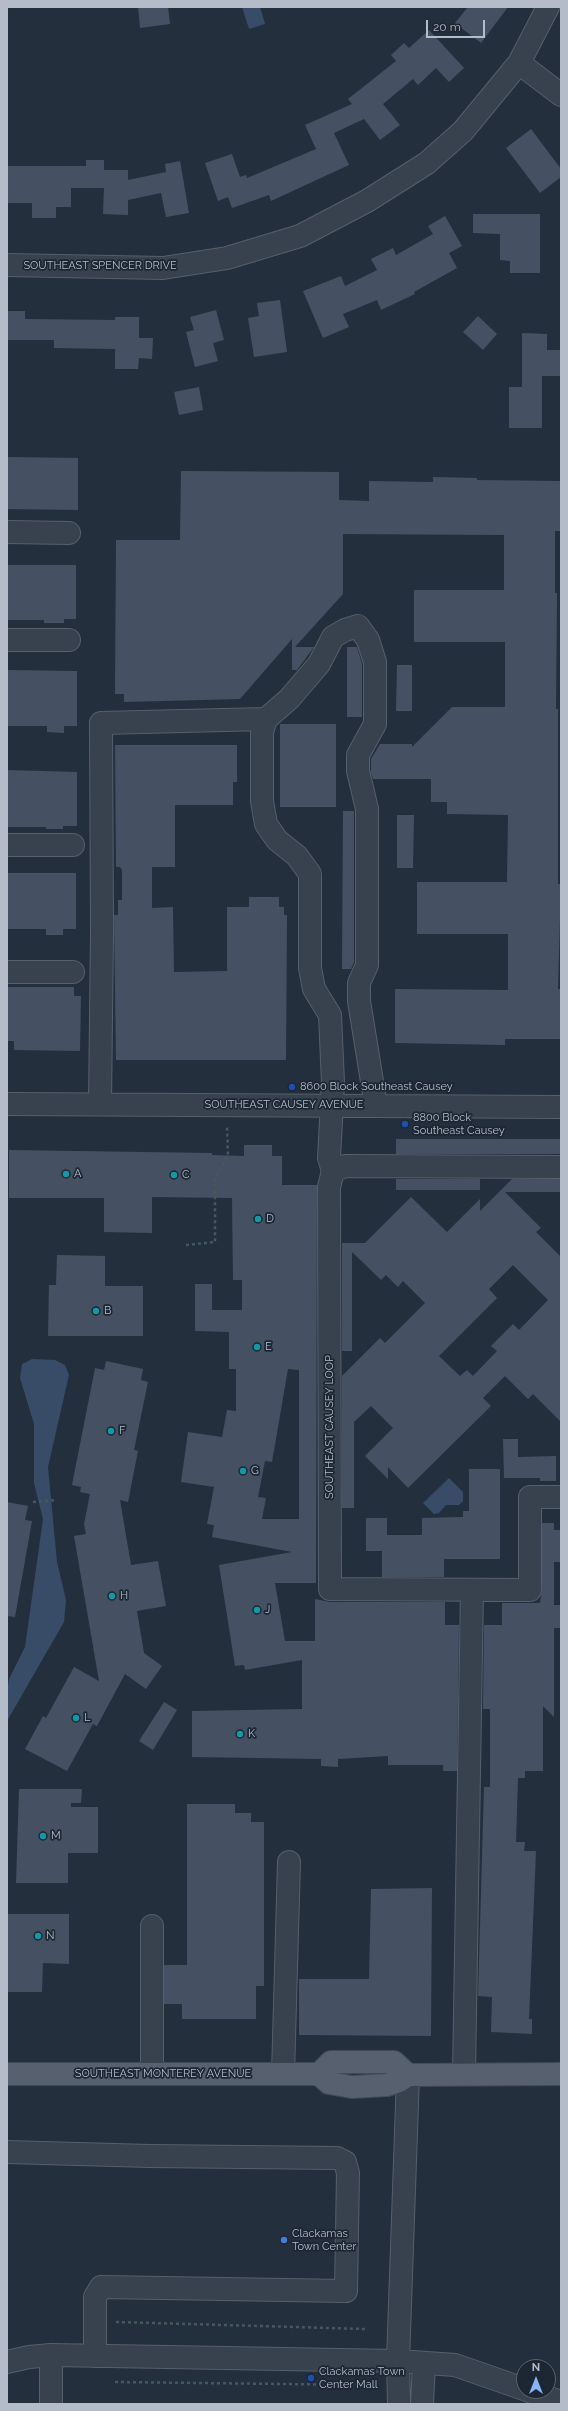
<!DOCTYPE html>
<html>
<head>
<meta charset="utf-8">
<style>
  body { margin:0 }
  #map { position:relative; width:568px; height:2411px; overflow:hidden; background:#242f3e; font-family:Raleway,sans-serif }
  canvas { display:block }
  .frame { position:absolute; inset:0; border:8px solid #b4bcc9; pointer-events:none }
  .north { position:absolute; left:516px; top:2359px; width:40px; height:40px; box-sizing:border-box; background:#1d2633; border:1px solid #59626f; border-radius:50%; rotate:0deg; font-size:11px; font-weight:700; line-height:16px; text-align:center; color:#b4bcc9 }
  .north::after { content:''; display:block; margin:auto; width:14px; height:18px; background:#8ab4f8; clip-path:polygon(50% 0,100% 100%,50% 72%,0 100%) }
  .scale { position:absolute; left:426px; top:20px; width:59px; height:18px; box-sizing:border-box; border:2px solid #b4bcc9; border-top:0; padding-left:5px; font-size:12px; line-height:14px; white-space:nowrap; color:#b4bcc9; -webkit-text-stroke:3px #1d2633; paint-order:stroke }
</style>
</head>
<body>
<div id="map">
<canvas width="568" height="2411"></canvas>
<div class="frame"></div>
<div class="north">N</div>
<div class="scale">20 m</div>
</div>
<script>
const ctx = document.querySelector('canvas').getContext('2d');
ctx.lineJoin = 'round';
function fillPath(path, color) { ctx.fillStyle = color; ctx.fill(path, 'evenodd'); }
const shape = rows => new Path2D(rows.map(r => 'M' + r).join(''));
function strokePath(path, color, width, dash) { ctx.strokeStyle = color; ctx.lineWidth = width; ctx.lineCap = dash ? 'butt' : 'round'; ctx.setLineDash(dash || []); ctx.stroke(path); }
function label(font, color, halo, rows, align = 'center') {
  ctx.font = font + ' Raleway,sans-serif'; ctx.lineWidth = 3.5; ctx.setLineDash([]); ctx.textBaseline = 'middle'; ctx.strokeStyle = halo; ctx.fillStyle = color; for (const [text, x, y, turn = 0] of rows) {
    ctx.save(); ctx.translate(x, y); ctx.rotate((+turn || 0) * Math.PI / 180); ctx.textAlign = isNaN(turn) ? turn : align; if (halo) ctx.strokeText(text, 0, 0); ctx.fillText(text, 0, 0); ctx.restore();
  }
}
fillPath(shape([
  [242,7,260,7,265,24,249,29],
  [32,1359,55,1360,65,1365,69,1375,48,1467,57,1562,66,1600,64,1622,7,1721,7,1693,9,1679,25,1647,43,1519,34,1483,34,1424,20,1378,22,1364],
  [449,1478,463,1492,463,1501,459,1505,446,1505,439,1513,434,1514,423,1503]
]), '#394c67');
fillPath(shape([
  [138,7,168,7,170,24,140,28],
  [468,7,508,7,481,43,455,23],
  [429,30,464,68,449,82,436,68,418,85,413,79,383,104,400,125,380,140,364,119,334,133,349,165,271,201,269,195,232,208,228,197,218,201,205,163,232,154,240,177,246,175,247,178,316,149,305,125,352,104,348,99,396,61,391,55,404,43,409,48],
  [531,129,561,169,561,177,540,193,506,148],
  [86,160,104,160,104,170,128,170,128,180,166,172,165,164,180,161,189,213,166,217,161,193,128,200,128,215,103,214,104,188,71,188,71,207,56,207,56,218,32,218,32,203,7,203,7,166,86,166],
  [473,214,540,214,540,273,510,273,510,261,500,260,500,234,473,233],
  [445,216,462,246,449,253,457,268,414,292,415,294,381,310,377,300,343,314,349,327,323,338,303,291,341,276,345,286,377,270,371,259,393,248,396,255,433,234,428,226],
  [280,300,287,352,254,357,248,318,259,316,257,303],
  [216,310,224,340,213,343,218,361,195,367,186,332,194,330,190,317],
  [7,311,25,311,25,319,115,320,115,317,139,317,139,338,153,338,152,359,139,358,138,369,115,369,115,349,54,348,54,340,7,340],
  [478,316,497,334,483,350,463,332],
  [522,333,547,334,547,350,561,350,561,376,542,376,542,428,509,428,509,387,522,387],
  [199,387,203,410,179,415,174,392],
  [7,457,78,458,78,510,7,509],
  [181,471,339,472,339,500,369,501,369,481,433,482,433,477,477,478,477,480,561,481,561,531,555,531,555,593,557,593,556,709,558,709,558,884,561,884,558,989,561,989,561,1039,505,1039,505,1045,395,1043,395,989,508,990,508,934,417,934,417,882,507,882,508,815,447,814,447,802,431,802,431,779,373,779,371,773,371,759,380,744,412,744,412,747,452,707,505,707,505,642,414,642,414,590,504,590,504,535,343,534,343,594,295,647,314,647,297,670,292,670,292,639,240,699,124,702,124,694,115,694,116,540,180,540],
  [7,565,76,565,76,619,64,619,64,623,44,623,44,620,7,620],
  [347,647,357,647,362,664,362,717,347,717],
  [397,665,412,665,412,711,396,711],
  [7,670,77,671,77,726,64,726,64,733,47,732,47,726,7,726],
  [280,724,336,724,336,807,280,807],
  [115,745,237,745,237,782,233,782,233,805,175,805,175,867,152,867,152,908,173,907,174,972,227,971,227,907,249,907,249,897,279,897,279,907,284,907,284,915,287,915,286,1060,116,1060,114,915,118,915,118,900,122,900,122,870,120,867,116,867],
  [7,770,77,772,77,826,63,826,63,829,46,829,46,827,7,827],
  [343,811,354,811,354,962,351,969,342,969],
  [397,815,414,815,413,868,397,868],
  [7,873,76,873,76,929,63,929,63,935,46,935,46,929,7,929],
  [8,987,74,987,74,996,81,996,80,1051,14,1050,14,1041,7,1041],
  [396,1139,561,1139,561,1154,396,1154],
  [244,1145,272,1145,272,1156,282,1156,282,1185,317,1185,316,1583,275,1583,285,1641,315,1641,315,1599,330,1602,445,1602,445,1625,459,1625,457,1771,443,1771,443,1765,388,1765,388,1756,338,1759,338,1767,321,1766,321,1759,192,1757,192,1711,302,1709,302,1660,245,1670,244,1665,235,1666,219,1565,292,1552,212,1537,214,1525,207,1524,214,1487,181,1482,188,1432,222,1437,227,1410,236,1411,236,1369,229,1369,229,1332,195,1331,195,1284,212,1284,212,1310,242,1310,242,1280,233,1280,232,1198,152,1197,152,1233,104,1232,104,1198,9,1198,9,1150,212,1153,212,1155,244,1156],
  [288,1369,299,1370,299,1519,262,1519,266,1498,258,1497,265,1461,272,1462],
  [396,1179,480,1179,480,1190,396,1190],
  [512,1179,561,1179,561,1192,505,1192,541,1228,536,1232,561,1257,561,1422,533,1394,528,1399,505,1376,483,1398,491,1406,408,1488,388,1467,388,1479,365,1456,393,1428,371,1406,354,1422,354,1508,342,1508,342,1376,380,1338,385,1343,425,1303,403,1281,398,1287,386,1275,381,1280,352,1252,352,1351,342,1351,342,1243,365,1243,411,1197,447,1232,480,1199,480,1211],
  [513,1265,548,1300,519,1330,513,1324,491,1346,497,1351,473,1376,467,1370,460,1376,439,1356,497,1298,489,1289],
  [57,1255,105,1256,105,1286,143,1286,143,1336,48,1336,49,1285,56,1285],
  [106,1361,143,1369,141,1380,148,1382,134,1450,138,1451,128,1502,120,1500,131,1565,158,1561,166,1606,137,1611,144,1653,162,1666,146,1689,125,1674,97,1726,93,1724,67,1771,25,1749,43,1716,46,1718,74,1667,99,1681,74,1536,86,1534,84,1524,90,1494,80,1492,81,1487,72,1485,95,1368,104,1370],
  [503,1439,518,1439,518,1457,556,1456,556,1481,540,1481,540,1478,504,1478],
  [469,1469,500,1469,500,1559,444,1559,444,1577,382,1577,382,1551,366,1551,366,1518,387,1518,387,1535,422,1535,422,1518,463,1517,463,1511,469,1511],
  [7,1502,28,1506,25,1520,32,1521,15,1617,7,1616],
  [542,1523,554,1523,554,1530,561,1530,561,1562,554,1562,554,1605,561,1605,561,1628,554,1628,554,1717,543,1706,543,1771,525,1771,525,1778,518,1778,516,1842,525,1842,524,1851,536,1851,529,2019,532,2019,532,2034,491,2032,492,1997,478,1996,484,1787,490,1787,490,1709,483,1709,484,1625,502,1625,502,1603,540,1603,542,1590],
  [164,1702,177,1710,153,1750,139,1741],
  [19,1789,82,1789,81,1803,71,1803,71,1807,98,1807,98,1853,68,1853,68,1883,16,1883],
  [187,1804,235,1804,235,1813,251,1813,251,1822,264,1822,264,1986,256,1986,256,2019,182,2019,182,2004,164,2004,164,1965,187,1965],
  [432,1888,431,2036,299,2035,299,1979,369,1979,371,1889],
  [7,1914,69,1914,69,1964,43,1963,42,1992,7,1992]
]), '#455162');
const minor = shape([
  [519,63,561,95],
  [7,265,163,268,227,258,300,236,367,201,427,163,463,131,519,63,548,7],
  [7,532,69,533],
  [7,640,69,640],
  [7,845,73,845],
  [7,972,73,972],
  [7,1104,561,1107],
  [100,1104,102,931,101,723,266,719],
  [561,1167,345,1166,333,1171,329,1187,330,1589,530,1590,530,1497,561,1497],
  [333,1171,329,1158,333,1083,330,1015,314,989,310,968,310,874,297,856,277,840,266,824,262,801,262,732,266,719,289,699,319,664,333,637,345,630,358,626,368,640,375,662,375,724,358,755,358,771,367,809,367,965,359,983,359,1001,376,1106],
  [152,1926,152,2074],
  [464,2073,472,1590],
  [283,2074,289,1862],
  [7,2152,150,2156,337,2158,345,2162,348,2173,346,2291,101,2287,95,2297,95,2356],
  [7,2362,29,2357,51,2355,398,2361,455,2365,524,2389],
  [529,2391,561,2402],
  [51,2404,51,2355],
  [399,2404,398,2361,408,2075],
  [422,2404,424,2363]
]);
const major = shape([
  [7,2074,319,2074,329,2083,352,2087,387,2085,399,2081,408,2075,561,2074],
  [319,2074,331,2062,394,2062,408,2075]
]);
strokePath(minor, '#565f6c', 24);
strokePath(major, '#414a57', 24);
strokePath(shape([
  [186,1245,215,1242,215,1178,228,1155,227,1126],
  [33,1502,57,1500],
  [116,2322,366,2329],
  [115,2382,365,2385]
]), '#44595c', 2.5, [3, 3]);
strokePath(minor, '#38414e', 22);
strokePath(major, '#56606e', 22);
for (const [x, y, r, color] of [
  [292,1087,4,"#1a4fb4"],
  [405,1124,4,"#1a4fb4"],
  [66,1174,4,"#0f9aa8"],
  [174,1175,4,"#0f9aa8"],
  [258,1219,4,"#0f9aa8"],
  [96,1311,4,"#0f9aa8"],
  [257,1347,4,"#0f9aa8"],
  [111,1431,4,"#0f9aa8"],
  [243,1471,4,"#0f9aa8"],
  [112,1596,4,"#0f9aa8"],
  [257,1610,4,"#0f9aa8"],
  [76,1718,4,"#0f9aa8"],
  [240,1734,4,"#0f9aa8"],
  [43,1836,4,"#0f9aa8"],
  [38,1936,4,"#0f9aa8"],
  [284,2240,4,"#3f7fe0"],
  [311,2378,4,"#1a4fb4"]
]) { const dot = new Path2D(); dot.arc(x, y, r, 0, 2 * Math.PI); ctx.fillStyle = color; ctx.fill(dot); strokePath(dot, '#1d2633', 1.5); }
label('11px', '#b4bcc9', '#1d2633', [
  ["SOUTHEAST SPENCER DRIVE",100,266],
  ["SOUTHEAST CAUSEY AVENUE",284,1105],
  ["SOUTHEAST CAUSEY LOOP",330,1427,-90],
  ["SOUTHEAST MONTEREY AVENUE",163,2074]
]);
label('11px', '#b4bcc9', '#1d2633', [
  ["8600 Block Southeast Causey",300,1087],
  ["8800 Block",413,1118],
  ["Southeast Causey",413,1131],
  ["A",74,1174],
  ["C",182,1175],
  ["D",266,1219],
  ["B",104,1311],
  ["E",265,1347],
  ["F",119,1431],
  ["G",251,1471],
  ["H",120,1596],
  ["J",265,1610],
  ["L",84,1718],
  ["K",248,1734],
  ["M",51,1836],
  ["N",46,1936],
  ["Clackamas",292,2234],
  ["Town Center",292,2247],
  ["Clackamas Town",319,2372],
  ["Center Mall",319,2385]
], 'left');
</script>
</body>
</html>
